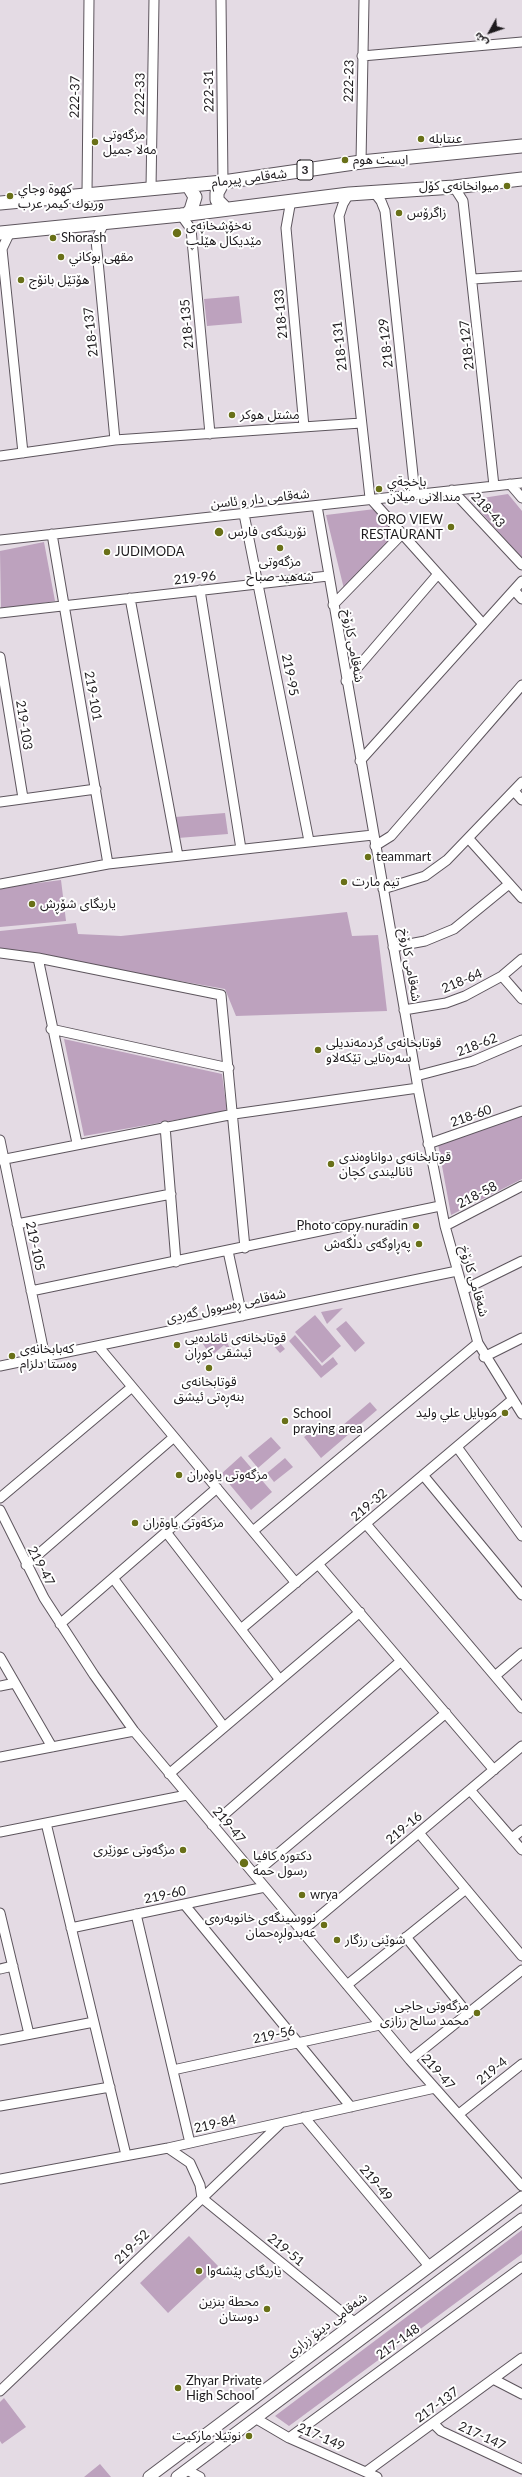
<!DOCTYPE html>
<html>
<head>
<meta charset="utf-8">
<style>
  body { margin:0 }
  #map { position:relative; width:522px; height:2477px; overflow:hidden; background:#e4dbe4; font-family:Lato,"Noto Sans Arabic",sans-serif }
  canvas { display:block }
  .north { position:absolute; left:470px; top:12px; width:40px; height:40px; -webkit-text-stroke:3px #fff; paint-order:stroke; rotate:230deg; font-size:11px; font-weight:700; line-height:16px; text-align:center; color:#1d1a1d }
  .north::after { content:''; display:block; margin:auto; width:14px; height:18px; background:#1d1a1d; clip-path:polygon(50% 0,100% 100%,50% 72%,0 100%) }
</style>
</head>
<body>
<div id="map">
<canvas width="522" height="2477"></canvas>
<div class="north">ش</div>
</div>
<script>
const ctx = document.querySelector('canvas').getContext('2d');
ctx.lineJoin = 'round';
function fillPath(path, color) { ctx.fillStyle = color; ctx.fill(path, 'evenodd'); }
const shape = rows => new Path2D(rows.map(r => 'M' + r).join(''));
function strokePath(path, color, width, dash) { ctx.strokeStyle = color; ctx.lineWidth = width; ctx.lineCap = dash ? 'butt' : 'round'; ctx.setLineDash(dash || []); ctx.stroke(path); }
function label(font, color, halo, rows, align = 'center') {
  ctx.font = font + ' Lato,"Noto Sans Arabic",sans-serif'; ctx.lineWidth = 4; ctx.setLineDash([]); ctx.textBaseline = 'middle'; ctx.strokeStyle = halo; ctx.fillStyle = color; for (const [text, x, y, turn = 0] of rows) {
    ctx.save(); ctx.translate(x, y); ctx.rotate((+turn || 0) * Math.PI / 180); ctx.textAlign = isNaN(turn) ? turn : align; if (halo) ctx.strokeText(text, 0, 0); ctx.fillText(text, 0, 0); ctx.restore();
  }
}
fillPath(shape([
  [239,296,242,323,207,326,204,299],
  [508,494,522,511,522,558,470,500],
  [375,509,400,531,344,589,326,515],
  [44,542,55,601,1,610,0,551],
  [225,813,228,834,178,838,175,817],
  [61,880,66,921,0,927,0,888],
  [347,912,352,936,378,935,387,1011,236,1016,225,989,0,949,0,931,76,923,78,934,121,936],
  [64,1039,222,1074,227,1111,84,1136],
  [522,1115,522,1179,451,1215,438,1144],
  [343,1308,327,1324,321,1312],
  [315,1315,341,1346,322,1363,295,1332],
  [346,1321,365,1343,355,1352,336,1329],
  [269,1330,285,1349,280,1353,264,1335],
  [223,1333,231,1351,224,1345,211,1356,199,1338],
  [295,1335,322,1366,333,1357,338,1364,321,1378,289,1341],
  [370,1402,377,1410,321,1458,304,1437,319,1425,329,1437],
  [271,1437,281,1448,258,1468,248,1456],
  [241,1456,272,1492,251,1510,221,1474],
  [285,1458,293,1467,274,1482,267,1473],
  [522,2230,522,2254,289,2426,275,2416],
  [189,2236,218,2266,168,2313,140,2283],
  [4,2398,26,2427,2,2444,0,2441,0,2402],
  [100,2464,111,2477,84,2477]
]), '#bda2be');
const minor = shape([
  [221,0,223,182],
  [362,56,522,42],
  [361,162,364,0],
  [454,187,463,201,494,486],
  [151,188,154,0],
  [374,192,381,201,385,211,415,494],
  [87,193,89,0],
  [349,194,343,204,339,216,370,498,483,624],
  [291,200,286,228,304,427],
  [181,215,191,229,210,434],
  [104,223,96,240,115,440],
  [10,232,2,249,23,453],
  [473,279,522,276],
  [0,456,115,440,361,423],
  [510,484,522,498],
  [452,490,522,565],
  [317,506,418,1088,445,1226,478,1343,522,1414],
  [244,514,309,841],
  [52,534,108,864],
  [0,540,522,483],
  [200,590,241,849],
  [514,590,522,599],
  [130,598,178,856],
  [333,605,402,534],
  [0,613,328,576],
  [0,657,23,798],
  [346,681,438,574],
  [360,761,522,581],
  [514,791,522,800],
  [0,802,96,789],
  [469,839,522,898],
  [375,846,391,836,522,685],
  [0,884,108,864,373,835],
  [383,889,425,876,447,860,522,782],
  [393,947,425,941,454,929,509,884],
  [0,953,38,958,221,995,245,1248],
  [38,958,77,1143],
  [502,976,522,999],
  [404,1010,446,1003,465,996,502,976,522,959],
  [51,1029,229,1068],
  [416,1076,473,1061,522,1040],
  [165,1126,176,1262],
  [0,1140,45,1357],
  [428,1144,522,1111],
  [0,1160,234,1114,418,1088],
  [17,1224,171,1194],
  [445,1226,522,1186],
  [228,1251,242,1316],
  [463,1290,522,1261],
  [31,1291,440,1206],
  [98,1346,296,1583],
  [484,1357,522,1338],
  [0,1366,457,1271],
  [457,1447,522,1536],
  [423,1475,522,1595],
  [0,1498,132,1387],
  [0,1510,44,1598,94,1675,134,1731,410,2060,522,2186],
  [366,1524,522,1708],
  [253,1531,478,1343],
  [166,1532,280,1680],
  [318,1564,494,1770],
  [26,1565,174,1437],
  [113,1578,224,1727],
  [60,1624,217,1488],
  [241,1629,512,1400],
  [0,1657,52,1747],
  [495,1676,522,1653],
  [0,1686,15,1683],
  [0,1757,134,1731],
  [169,1774,360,1612],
  [470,1790,522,1850],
  [46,1823,126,2155],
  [212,1825,401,1661],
  [0,1832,187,1795],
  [419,1833,522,1956],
  [512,1838,522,1830],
  [254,1874,446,1713],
  [184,1904,351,2107],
  [0,1913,29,2034],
  [136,1914,190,2143],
  [71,1928,265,1887],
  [302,1931,522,1746],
  [406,1937,468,2014],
  [0,1969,13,1966],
  [347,1985,466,1889],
  [0,2040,94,2022],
  [410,2060,522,1970],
  [173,2070,380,2025],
  [0,2106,110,2087],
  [459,2114,522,2064],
  [304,2117,429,2266],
  [168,2148,190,2163,200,2185,202,2198,354,2322],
  [0,2179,168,2148,435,2088],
  [493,2379,522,2394],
  [0,2391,281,2123],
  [255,2418,289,2438,377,2477],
  [433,2423,441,2431,522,2469],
  [289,2438,522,2267],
  [187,2470,200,2477],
  [366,2472,522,2358]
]);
const major = shape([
  [149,2477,522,2197],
  [177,2477,522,2219]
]);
const highway = shape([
  [223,182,217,193,217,200,226,209],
  [0,203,223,182,361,162,522,146],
  [186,215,191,210,195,197,188,185],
  [0,233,181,215,349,194,454,187,522,179]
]);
strokePath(minor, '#5d555d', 11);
strokePath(major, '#5d555d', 13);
strokePath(highway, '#5d555d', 15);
strokePath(minor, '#fff', 9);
strokePath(major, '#fff', 11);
strokePath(highway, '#fff', 13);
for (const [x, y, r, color] of [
  [421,139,4,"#697018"],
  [95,142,4,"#697018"],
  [345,160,4,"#697018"],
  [507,186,4,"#697018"],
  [10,196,4,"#697018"],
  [399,213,4,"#697018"],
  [177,233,5,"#697018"],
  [53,238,4,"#697018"],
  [61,257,4,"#697018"],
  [21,280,4,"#697018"],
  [232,415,4,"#697018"],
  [379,489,4,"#697018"],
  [451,527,4,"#697018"],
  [219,532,5,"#697018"],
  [280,548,4,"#697018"],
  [107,552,4,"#697018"],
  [368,857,4,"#697018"],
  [344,882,4,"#697018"],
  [32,904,4,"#697018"],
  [318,1050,4,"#697018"],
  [331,1164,4,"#697018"],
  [416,1226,4,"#697018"],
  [419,1244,4,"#697018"],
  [177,1345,4,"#697018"],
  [12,1356,4,"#697018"],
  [209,1368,4,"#697018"],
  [505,1413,4,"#697018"],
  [285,1421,4,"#697018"],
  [179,1475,4,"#697018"],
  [135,1523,4,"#697018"],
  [183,1850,4,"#697018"],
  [244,1863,5,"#697018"],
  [302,1895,4,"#697018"],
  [324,1925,4,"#697018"],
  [337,1940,4,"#697018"],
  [477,2013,4,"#697018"],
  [199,2271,4,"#697018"],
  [267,2309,4,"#697018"],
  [178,2388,4,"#697018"],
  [249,2436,4,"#697018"]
]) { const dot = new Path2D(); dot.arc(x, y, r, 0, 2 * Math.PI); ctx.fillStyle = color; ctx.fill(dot); strokePath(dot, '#fff', 1.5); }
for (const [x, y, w] of [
  [305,170,16]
]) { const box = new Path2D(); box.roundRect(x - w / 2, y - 10, w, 20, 3); ctx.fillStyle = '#fff'; ctx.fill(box); strokePath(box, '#1d1a1d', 1); }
label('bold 12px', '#1d1a1d', null, [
  ["3",305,170]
]);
label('13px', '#1d1a1d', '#fff', [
  ["222-23",349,81,-89],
  ["222-31",209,91,-91],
  ["222-33",140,94,-89],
  ["222-37",75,97,-89],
  ["شەقامی پیرمام",249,178,-7],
  ["218-133",281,314,-95],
  ["218-135",187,324,-95],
  ["218-137",91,332,-96],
  ["218-129",386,343,-96],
  ["218-127",467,345,-96],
  ["218-131",340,346,-96],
  ["شەقامی دار و ئاسن",260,499,-6],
  ["218-43",488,510,47],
  ["219-96",195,578,-6],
  ["شەقامی کارۆخ",353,646,80],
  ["219-95",290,675,79],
  ["219-101",93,696,80],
  ["219-103",24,725,81],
  ["شەقامی کارۆخ",410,965,80],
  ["218-64",462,981,-23],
  ["218-62",477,1045,-21],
  ["218-60",471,1116,-19],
  ["218-58",477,1195,-27],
  ["219-105",35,1246,78],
  ["شەقامی کارۆخ",474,1281,74],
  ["شەقامی ڕەسوول گەردی",226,1306,-12],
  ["219-32",369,1505,-40],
  ["219-47",41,1566,62],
  ["219-47",229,1825,50],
  ["219-16",404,1828,-40],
  ["219-60",165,1895,-12],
  ["219-56",274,2035,-12],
  ["219-4",492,2071,-39],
  ["219-47",438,2072,48],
  ["219-84",215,2124,-13],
  ["219-49",376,2183,50],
  ["219-52",132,2247,-44],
  ["219-51",286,2250,39],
  ["شەقامی دینۆ زراری",327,2325,-37],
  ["217-148",398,2342,-36],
  ["217-137",437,2405,-36],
  ["217-147",482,2436,25],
  ["217-149",321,2437,24]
]);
label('13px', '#1d1a1d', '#fff', [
  ["مزگەوتی",103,135],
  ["مەلا جمیل",103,150],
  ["عنتابله",429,139],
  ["ايست هوم",353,160],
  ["میوانخانەی کۆل",499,186,"right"],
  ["كهوة وجاي",18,189],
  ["وريوك كيمر عرب",18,204],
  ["زاگرۆس",407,213],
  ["نەخۆشخانەی",186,226],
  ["مێدیکاڵ هێڵپ",186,241],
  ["Shorash",61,238],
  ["مقهى بوكاني",69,257],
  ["هۆتێل بانۆج",29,280],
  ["مشتل هوكر",240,415],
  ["باخچةي",387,482],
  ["مندالانى ميلان",387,497],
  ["ORO VIEW",443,520,"right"],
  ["RESTAURANT",443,535,"right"],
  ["نۆرینگەی فارس",228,532],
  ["JUDIMODA",115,552],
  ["مزگه‌وتی",280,562,"center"],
  ["شه‌هید صباح",280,577,"center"],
  ["teammart",376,857],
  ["تيم مارت",352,882],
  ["یاریگای شۆڕش",40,904],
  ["قوتابخانەی گردمەندیلی",326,1043],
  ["سەرەتایی تێكەلاو",326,1058],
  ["قوتابخانەی دواناوەندی",339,1157],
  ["ئانالیندی كچان",339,1172],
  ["Photo copy nuradin",408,1226,"right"],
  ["پەڕاوگەی دڵگەش",411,1244,"right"],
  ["قوتابخانەی ئامادەیی",185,1338],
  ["ئیشقی کوڕان",185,1353],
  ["كەبابخانەی",20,1349],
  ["وەستا دلزام",20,1364],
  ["قوتابخانەی",209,1382,"center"],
  ["بنەڕەتی ئیشق",209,1397,"center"],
  ["موبايل علي وليد",497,1413,"right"],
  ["School",293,1414],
  ["praying area",293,1429],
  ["مزگەوتی یاوەران",187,1475],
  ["مزكةوتى ياوةران",143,1523],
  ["مزگه‌وتی عوزێری",175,1850,"right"],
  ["دکتورە کافیا",253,1856],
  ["رسول حمە",253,1871],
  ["wrya",310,1895],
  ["نووسینگەی خانوبەرەی",316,1918,"right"],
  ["عەبدولڕەحمان",316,1933,"right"],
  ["شوێنی رزگار",345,1940],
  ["مزگەوتی حاجی",469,2006,"right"],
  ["محمد سالح رزازی",469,2021,"right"],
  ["یاریگای پێشەوا",207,2271],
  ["محطة بنزين",259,2302,"right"],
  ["دوستان",259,2317,"right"],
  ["Zhyar Private",186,2381],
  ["High School",186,2396],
  ["نوتیلا مارکیت",241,2436,"right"]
], 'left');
</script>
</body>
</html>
